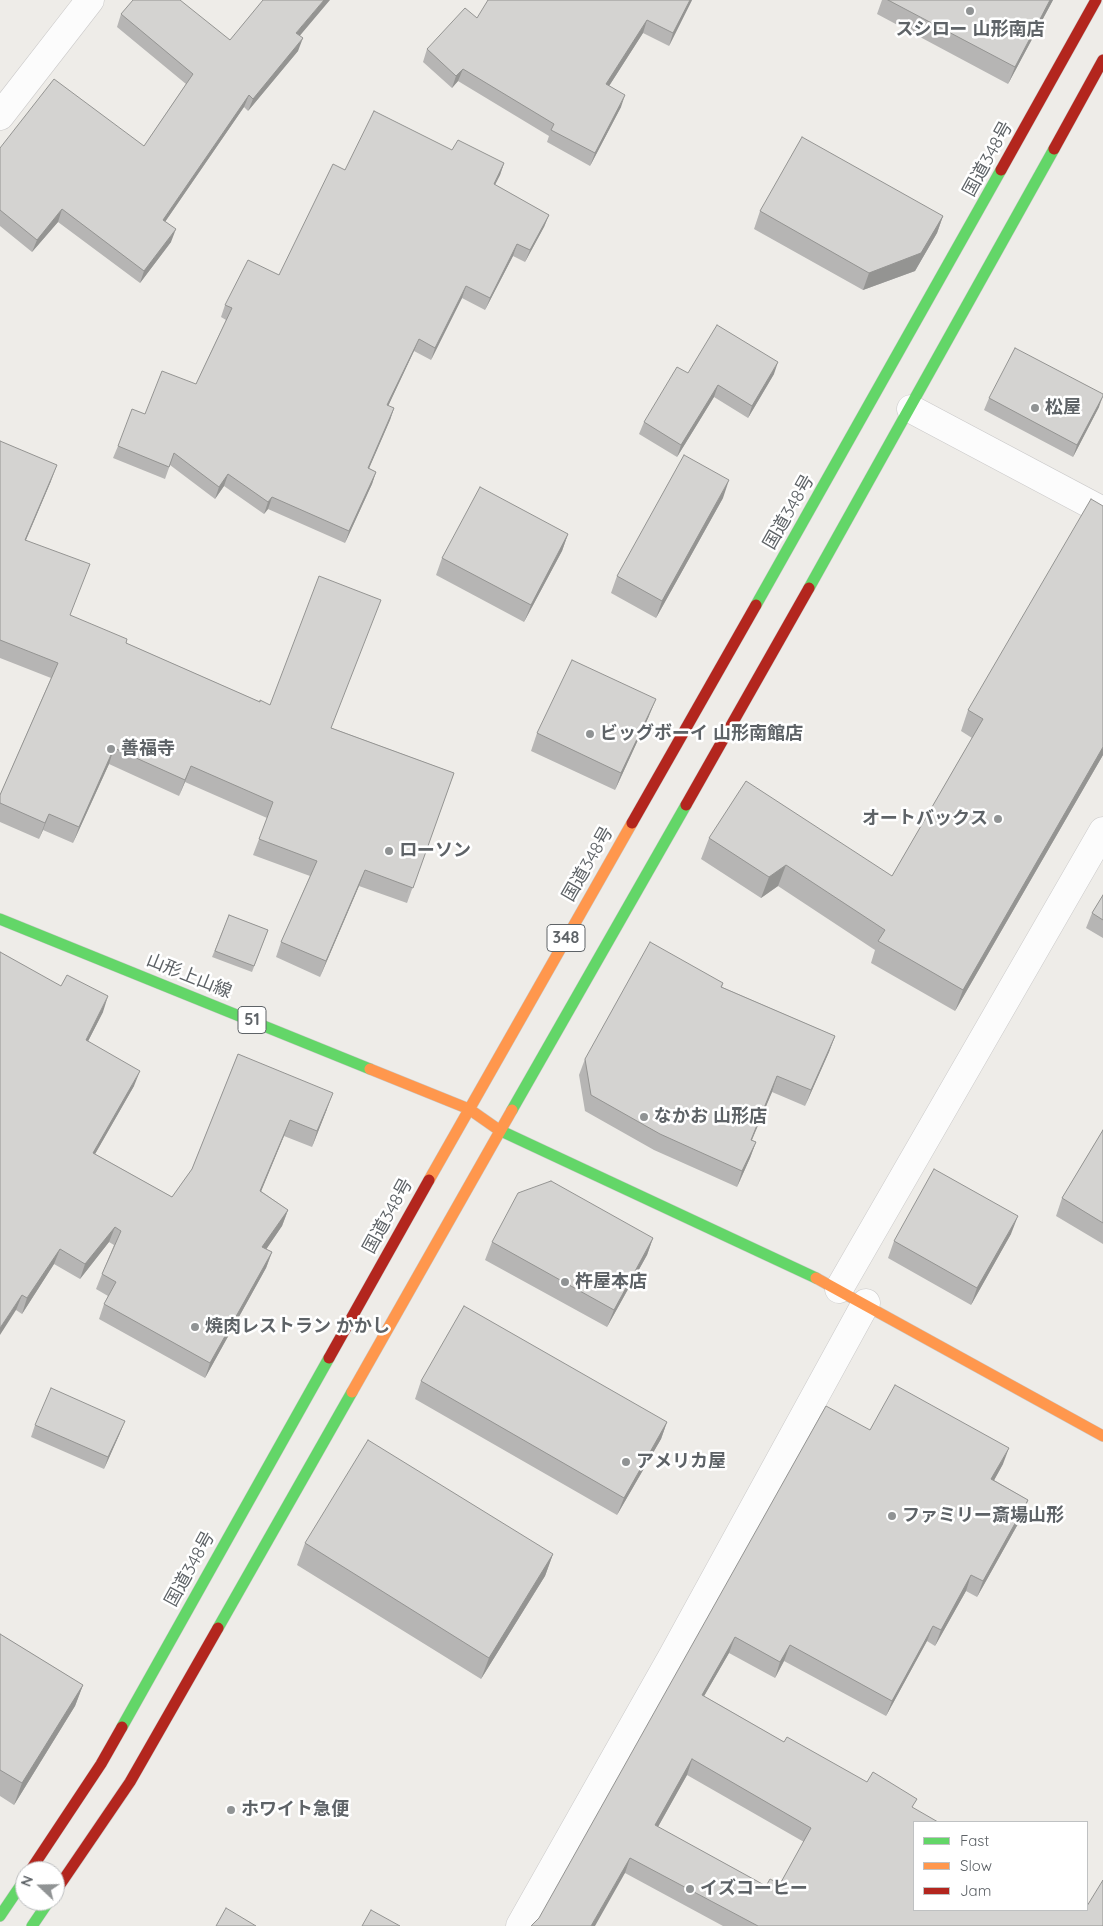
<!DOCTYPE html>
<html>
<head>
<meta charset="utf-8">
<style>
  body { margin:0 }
  #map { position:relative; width:1103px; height:1926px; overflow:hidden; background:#eeece8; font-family:Quicksand,sans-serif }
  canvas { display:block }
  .legend { position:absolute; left:913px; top:1821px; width:175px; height:90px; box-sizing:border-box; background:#fff; border:1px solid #bfc1c2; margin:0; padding:6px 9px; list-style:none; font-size:15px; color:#5e6367 }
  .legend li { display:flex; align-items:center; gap:10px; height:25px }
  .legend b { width:25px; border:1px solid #bfc1c2 }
  .north { position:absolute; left:15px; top:1861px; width:50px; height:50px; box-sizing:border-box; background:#fff; border:1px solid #bfc1c2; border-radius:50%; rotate:291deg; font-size:14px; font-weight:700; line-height:20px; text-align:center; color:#5e6367 }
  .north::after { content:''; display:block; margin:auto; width:18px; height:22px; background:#909394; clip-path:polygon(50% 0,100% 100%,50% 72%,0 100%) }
</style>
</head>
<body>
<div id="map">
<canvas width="1103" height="1926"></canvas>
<ul class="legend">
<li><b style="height:6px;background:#63d668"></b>Fast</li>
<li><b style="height:6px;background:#ff974d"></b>Slow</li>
<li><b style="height:6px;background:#b3261e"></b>Jam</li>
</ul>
<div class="north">N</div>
</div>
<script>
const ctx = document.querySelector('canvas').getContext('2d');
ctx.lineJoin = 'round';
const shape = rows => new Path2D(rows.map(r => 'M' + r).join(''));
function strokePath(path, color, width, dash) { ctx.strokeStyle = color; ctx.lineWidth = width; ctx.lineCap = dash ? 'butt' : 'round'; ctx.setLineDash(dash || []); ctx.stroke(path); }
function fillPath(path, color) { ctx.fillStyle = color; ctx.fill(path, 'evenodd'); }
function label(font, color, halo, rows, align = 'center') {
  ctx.font = font + ' Quicksand,"Noto Sans JP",sans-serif'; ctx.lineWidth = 5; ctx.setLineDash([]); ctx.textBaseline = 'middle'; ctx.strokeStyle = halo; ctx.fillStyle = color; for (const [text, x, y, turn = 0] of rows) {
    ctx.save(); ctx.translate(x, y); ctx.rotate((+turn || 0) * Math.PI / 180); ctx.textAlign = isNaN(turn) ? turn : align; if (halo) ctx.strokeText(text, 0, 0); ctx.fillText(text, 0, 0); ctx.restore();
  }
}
const street = shape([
  [0,116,90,0],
  [911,409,1103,511],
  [839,1289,1103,831],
  [520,1926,672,1657,866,1303]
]);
const fast = shape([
  [809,588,1054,149],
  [756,605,1001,170],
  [0,919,370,1069],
  [512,1110,686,805],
  [499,1130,816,1278],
  [218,1628,352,1392],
  [122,1727,329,1358],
  [0,1916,25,1879],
  [32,1926,49,1901]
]);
const slow = shape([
  [370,1069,469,1109,499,1130],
  [429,1180,632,823],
  [816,1278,1103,1436],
  [352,1392,512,1110]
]);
const jam = shape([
  [1054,149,1103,60],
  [1001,170,1096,0],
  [686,805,809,588],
  [632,823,756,605],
  [329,1358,429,1180],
  [30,1871,101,1764,122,1727],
  [55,1892,130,1782,218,1628]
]);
strokePath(street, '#cac9c9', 29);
strokePath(fast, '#c9c9c8', 12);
strokePath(slow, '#c9c9c8', 12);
strokePath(jam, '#c9c9c8', 12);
strokePath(street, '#fcfcfc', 28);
strokePath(fast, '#63d668', 11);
strokePath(slow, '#ff974d', 11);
strokePath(jam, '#b3261e', 11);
fillPath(shape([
  [692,0,669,46,643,33,609,86,621,107,590,166,547,142,549,136,458,81,452,88,423,62,427,49,477,18],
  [882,0,1053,0,1008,84,877,14],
  [121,14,230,40,300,36,298,51,248,111,244,107,165,222,171,242,140,283,58,222,32,252,0,226,0,148,144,146,186,84,117,27],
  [452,150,504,163,500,175,495,185,549,215,544,227,525,262,513,256,485,310,462,298,431,360,414,351,388,406,394,408,390,420,369,468,376,472,372,484,345,543,268,509,264,514,224,486,215,499,170,465,165,479,113,458,118,446,145,414,196,384,226,320,221,317,225,305,279,275,345,170],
  [760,211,943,216,937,233,915,271,863,290,754,229],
  [688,373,774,374,748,418,714,397,677,457,639,434,644,422],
  [989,398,1099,407,1073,457,984,410],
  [0,441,51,481,26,540,70,615,126,643,260,702,270,705,332,728,454,773,407,903,359,886,320,977,276,957,281,942,310,876,253,855,267,818,185,782,179,796,109,764,73,843,43,830,39,839,0,822,0,795,51,678,0,658],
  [723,498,656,618,611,593,617,576],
  [1103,506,1103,755,955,1011,871,963,875,950,778,886,761,898,701,859,709,838,892,876,972,738,961,731,968,710],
  [568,534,562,551,524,622,436,575,442,558],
  [649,716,615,790,531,751,537,733],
  [1103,895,1103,938,1086,928,1092,913],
  [229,915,268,930,252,972,212,957],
  [0,952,103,1012,88,1041,134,1086,95,1154,172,1197,192,1169,238,1054,327,1109,312,1147,284,1136,261,1191,288,1210,282,1226,266,1249,272,1252,266,1268,205,1378,99,1319,104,1304,108,1296,96,1289,102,1274,114,1245,109,1242,80,1279,54,1264,22,1314,16,1310],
  [723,983,722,987,835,1036,829,1052,805,1106,772,1092,752,1140,756,1142,750,1158,737,1187,654,1150,585,1111,579,1075,585,1059],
  [1103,1130,1103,1244,1056,1216,1062,1198],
  [1011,1234,971,1305,888,1258,894,1241],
  [653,1238,647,1255,607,1327,485,1260,492,1242],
  [421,1381,667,1422,661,1439,617,1515,415,1399],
  [35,1425,120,1433,104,1469,31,1437],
  [870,1430,1003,1464,994,1480,1028,1500,1023,1515,977,1597,966,1591,935,1646,927,1641,886,1716,784,1661,775,1678,729,1653,704,1696,784,1742,913,1808,1103,1926,723,1926,625,1873,539,1918],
  [687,1775,804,1842,780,1884,766,1886,658,1827],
  [305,1543,553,1554,545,1576,481,1679,297,1565],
  [0,1634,83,1685,75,1706,14,1805,0,1796]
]), '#b6b5b4');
fillPath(shape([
  [324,0,330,0,292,45,296,33],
  [690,0,692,0,669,46,673,33],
  [1050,0,1053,0,1008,84,1015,67],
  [647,20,643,33,602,97,606,84],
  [303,38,298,51,248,111,253,99],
  [463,69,458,81,452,88,456,76],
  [249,95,244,107,158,232,163,220],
  [625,95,621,107,590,166,595,153],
  [504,163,500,175,489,196,494,184],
  [62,209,58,222,32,252,37,240],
  [549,215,544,227,525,262,530,250],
  [943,216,937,233,915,271,863,290,869,273],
  [176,229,171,242,140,283,144,271],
  [517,244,513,256,485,310,490,298],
  [466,286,462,298,431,360,435,348],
  [419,339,414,351,383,417,387,405],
  [778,362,774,374,748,418,752,406],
  [718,385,714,397,677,457,681,445],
  [1103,396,1099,407,1073,457,1077,445],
  [394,408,390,420,364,480,368,468],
  [57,465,51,481,19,556,25,540],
  [376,472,372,484,345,543,349,531],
  [228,474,224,486,215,499,219,487],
  [729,480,723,498,656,618,662,601],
  [272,497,268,509,264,514,268,502],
  [568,534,562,551,524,622,531,605],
  [656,699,649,716,615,790,621,773],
  [1103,747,1103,755,955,1011,963,990],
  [114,748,109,764,73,843,79,827],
  [191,766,185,782,179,796,185,780],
  [49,814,43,830,39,839,45,823],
  [786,865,778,886,761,898,769,877],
  [365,870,359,886,320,977,326,961],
  [108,996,103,1012,81,1055,86,1040],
  [835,1036,829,1052,805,1106,811,1090],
  [140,1071,134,1086,87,1168,93,1153],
  [777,1076,772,1092,745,1156,751,1140],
  [333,1093,327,1109,312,1147,317,1131],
  [290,1120,284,1136,255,1206,260,1191],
  [756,1142,750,1158,737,1187,742,1171],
  [288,1210,282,1226,257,1263,262,1247],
  [1018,1216,1011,1234,971,1305,977,1288],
  [115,1227,109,1242,80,1279,85,1264],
  [653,1238,647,1255,607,1327,614,1310],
  [60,1249,54,1264,22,1314,27,1298],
  [272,1252,266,1268,205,1378,210,1363],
  [22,1295,16,1310,0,1335,0,1328],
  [125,1421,120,1433,104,1469,108,1457],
  [667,1422,661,1439,617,1515,624,1498],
  [1009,1448,1003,1464,986,1495,991,1479],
  [1028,1500,1023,1515,977,1597,983,1581],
  [553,1554,545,1576,481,1679,489,1658],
  [971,1575,966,1591,935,1646,941,1630],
  [933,1626,927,1641,886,1716,892,1701],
  [735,1637,729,1653,696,1710,702,1695],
  [790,1645,784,1661,775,1678,780,1662],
  [83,1685,75,1706,14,1805,22,1783],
  [692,1759,687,1775,650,1841,655,1825],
  [630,1858,625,1873,595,1926,591,1926]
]), '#949492');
const building = shape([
  [133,0,180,0,230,40,263,0,324,0,296,33,303,38,253,99,249,95,163,220,176,229,144,271,62,209,37,240,0,210,0,148,54,79,144,146,193,74,121,14,133,0],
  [488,0,690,0,673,33,647,20,606,84,625,95,595,153,551,130,554,124,463,69,456,76,427,49,465,8,477,18,488,0],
  [888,0,1050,0,1015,67,888,0],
  [374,111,452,150,458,140,504,163,494,184,549,215,530,250,517,244,490,298,466,286,435,348,419,339,387,405,394,408,368,468,376,472,349,531,272,497,268,502,228,474,219,487,174,453,169,467,118,446,132,409,145,414,162,371,196,384,232,308,225,305,248,260,279,275,333,164,345,170,374,111],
  [802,137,943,216,921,253,869,273,760,211,802,137],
  [717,325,778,362,752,406,718,385,681,445,644,422,677,367,688,373,717,325],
  [1015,348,1103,394,1103,396,1077,445,989,398,1015,348],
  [0,441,57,465,25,540,90,564,70,615,127,639,126,643,260,702,260,700,270,705,319,576,381,600,331,728,454,773,413,888,365,870,326,961,281,942,317,861,259,839,273,802,191,766,185,780,114,748,79,827,49,814,45,823,0,803,0,795,58,663,0,640,0,441],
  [684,455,729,480,662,601,617,576,684,455],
  [480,487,568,534,531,605,442,558,480,487],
  [1091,499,1103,506,1103,747,963,990,878,941,885,930,786,865,769,877,709,838,746,781,892,876,983,719,968,710,1091,499],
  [572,660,656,699,621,773,537,733,572,660],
  [1103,895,1103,920,1092,913,1103,895],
  [229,915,268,930,254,966,215,951,229,915],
  [650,942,723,983,721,987,835,1036,811,1090,777,1076,751,1140,756,1142,742,1171,660,1134,591,1095,585,1059,650,942],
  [0,952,61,986,67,975,108,996,86,1040,140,1071,93,1153,172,1197,192,1169,238,1054,333,1093,317,1131,290,1120,260,1191,288,1210,262,1247,272,1252,210,1363,104,1304,116,1282,102,1274,121,1231,115,1227,85,1264,60,1249,27,1298,22,1295,0,1328,0,952],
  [1103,1130,1103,1223,1062,1198,1103,1130],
  [934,1169,1018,1216,977,1288,894,1241,934,1169],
  [551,1181,653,1238,614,1310,492,1242,518,1193,551,1181],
  [464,1306,667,1422,624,1498,421,1381,464,1306],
  [895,1385,1009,1448,991,1479,1028,1500,983,1581,971,1575,941,1630,933,1626,892,1701,790,1645,780,1662,735,1637,702,1695,784,1742,787,1737,867,1782,873,1772,917,1799,912,1807,938,1822,914,1822,914,1910,1087,1910,1087,1906,1103,1880,1103,1926,758,1926,630,1858,591,1926,531,1926,539,1918,826,1406,870,1430,895,1385],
  [692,1759,811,1828,780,1884,770,1879,766,1886,655,1825,692,1759],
  [51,1388,125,1421,108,1457,35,1425,51,1388],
  [368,1440,553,1554,489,1658,305,1543,368,1440],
  [0,1634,83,1685,22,1783,0,1770,0,1634],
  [226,1908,256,1926,216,1926,226,1908],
  [371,1910,400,1926,362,1926,371,1910]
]);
fillPath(building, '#d4d3d1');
strokePath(building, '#949492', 1);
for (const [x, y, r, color] of [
  [970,11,5,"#909394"],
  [1035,408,5,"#909394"],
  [590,734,5,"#909394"],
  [111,749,5,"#909394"],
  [998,819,5,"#909394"],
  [389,851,5,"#909394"],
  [644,1117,5,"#909394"],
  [565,1282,5,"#909394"],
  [195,1327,5,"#909394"],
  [626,1462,5,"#909394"],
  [892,1516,5,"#909394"],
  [231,1810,5,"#909394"],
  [690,1889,5,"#909394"]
]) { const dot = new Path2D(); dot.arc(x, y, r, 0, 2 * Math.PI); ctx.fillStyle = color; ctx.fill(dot); strokePath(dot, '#fff', 2); }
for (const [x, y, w] of [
  [566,938,38],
  [252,1020,28]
]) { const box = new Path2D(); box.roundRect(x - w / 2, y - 13.5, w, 27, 4); ctx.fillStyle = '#fff'; ctx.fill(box); strokePath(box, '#5e6367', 1); }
label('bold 16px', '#5e6367', null, [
  ["348",566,938],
  ["51",252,1020]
]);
label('bold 18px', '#5e6367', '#fff', [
  ["スシロー 山形南店",970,30,"center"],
  ["松屋",1045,408],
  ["ビッグボーイ 山形南館店",600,734],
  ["善福寺",121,749],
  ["オートバックス",988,819,"right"],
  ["ローソン",399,851],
  ["なかお 山形店",654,1117],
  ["杵屋本店",575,1282],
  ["焼肉レストラン かかし",205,1327],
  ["アメリカ屋",636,1462],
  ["ファミリー斎場山形",902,1516],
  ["ホワイト急便",241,1810],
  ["イズコーヒー",700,1889]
], 'left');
label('18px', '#5e6367', '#fff', [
  ["国道348号",988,159,-61],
  ["国道348号",789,512,-60],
  ["国道348号",588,864,-60],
  ["山形上山線",189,976,22],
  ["国道348号",388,1216,-61],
  ["国道348号",190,1569,-61]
]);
</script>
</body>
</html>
